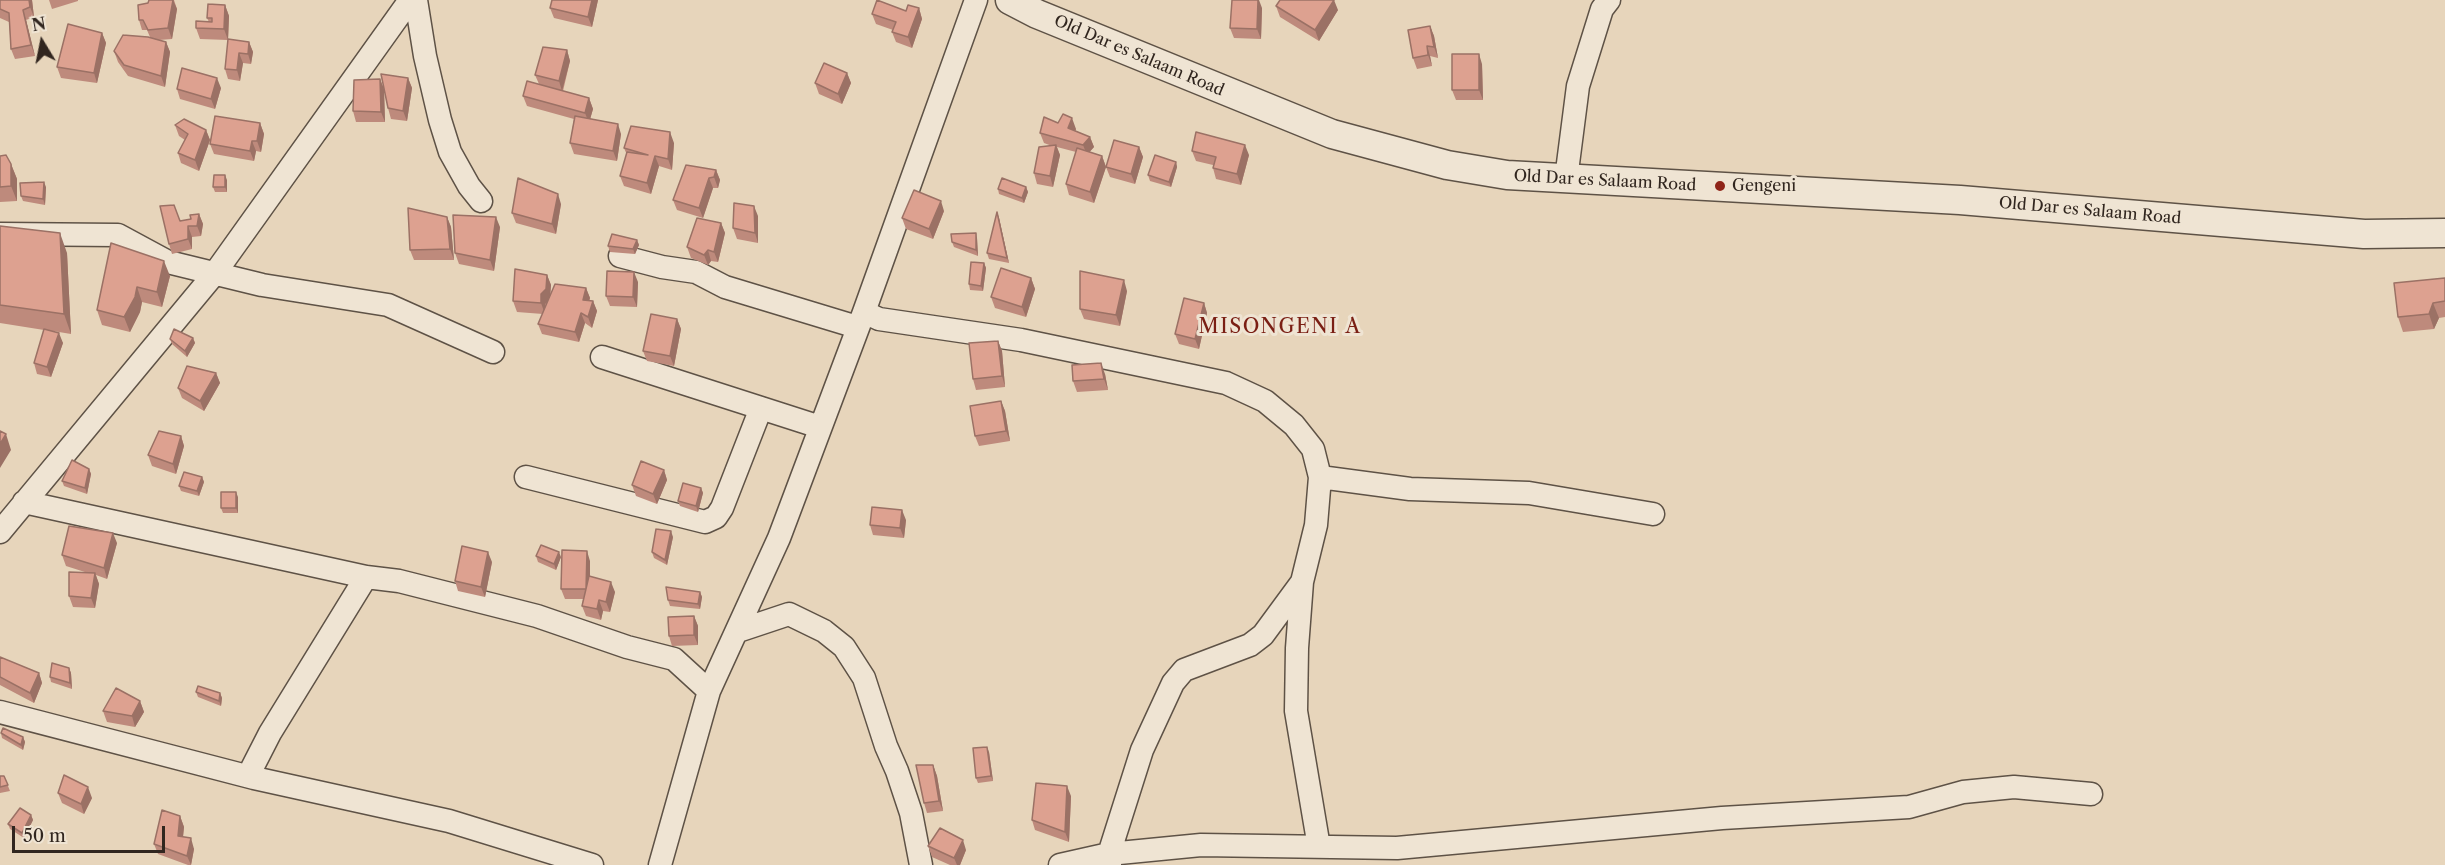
<!DOCTYPE html>
<html>
<head>
<meta charset="utf-8">
<style>
  body { margin:0 }
  #map { position:relative; width:2445px; height:865px; overflow:hidden; background:#e7d5bb; font-family:"Libre Caslon Text",serif }
  canvas { display:block }
  .north { position:absolute; left:12px; top:12px; width:60px; height:60px; -webkit-text-stroke:4px #efe4d3; paint-order:stroke; rotate:350deg; font-size:16px; font-weight:700; line-height:24px; text-align:center; color:#31261f }
  .north::after { content:''; display:block; margin:auto; width:21px; height:27px; background:#31261f; clip-path:polygon(50% 0,100% 100%,50% 72%,0 100%) }
  .scale { position:absolute; left:12px; top:826px; width:153px; height:27px; box-sizing:border-box; border:3px solid #31261f; border-top:0; padding-left:8px; font-size:18px; line-height:21px; white-space:nowrap; color:#31261f; -webkit-text-stroke:4px #efe4d3; paint-order:stroke }
</style>
</head>
<body>
<div id="map">
<canvas width="2445" height="865"></canvas>
<div class="north">N</div>
<div class="scale">50 m</div>
</div>
<script>
const ctx = document.querySelector('canvas').getContext('2d');
ctx.lineJoin = 'round';
const shape = rows => new Path2D(rows.map(r => 'M' + r).join(''));
function strokePath(path, color, width, dash) { ctx.strokeStyle = color; ctx.lineWidth = width; ctx.lineCap = dash ? 'butt' : 'round'; ctx.setLineDash(dash || []); ctx.stroke(path); }
function fillPath(path, color) { ctx.fillStyle = color; ctx.fill(path, 'evenodd'); }
function label(font, color, halo, rows, align = 'center') {
  ctx.font = font + ' "Libre Caslon Text",serif'; ctx.lineWidth = 6; ctx.setLineDash([]); ctx.textBaseline = 'middle'; ctx.strokeStyle = halo; ctx.fillStyle = color; for (const [text, x, y, turn = 0] of rows) {
    ctx.save(); ctx.translate(x, y); ctx.rotate((+turn || 0) * Math.PI / 180); ctx.textAlign = isNaN(turn) ? turn : align; if (halo) ctx.strokeText(text, 0, 0); ctx.fillText(text, 0, 0); ctx.restore();
  }
}
const minor = shape([
  [416,0,425,56,440,120,450,152,469,186,481,201],
  [1566,179,1578,86,1602,9,1609,0],
  [0,234,118,235,168,262,262,285,388,305,493,352],
  [620,256,662,267,696,272,725,287,857,327],
  [864,312,879,319,1021,340,1226,383,1265,401,1294,425,1313,449,1320,477,1316,525,1302,582,1297,648,1296,711,1319,847],
  [602,357,820,427],
  [526,477,705,522,716,517,722,508,761,408],
  [1320,477,1410,489,1529,493,1653,514],
  [24,502,366,577,399,581,537,616,627,647,674,659,709,691],
  [0,532,215,273,410,0],
  [738,631,789,614,824,631,844,647,864,678,886,746,897,771,911,813,921,865],
  [0,712,254,778,449,821,592,865],
  [248,776,270,733,366,577],
  [660,865,709,691,779,538,864,312,976,0],
  [1060,865,1109,854,1201,845,1397,848,1722,818,1909,807,1963,792,2014,787,2091,794],
  [1110,865,1109,854,1142,750,1173,683,1184,670,1250,645,1263,635,1302,582]
]);
const tertiary = shape([
  [1010,0,1037,14,1332,134,1447,165,1507,175,1960,200,2364,234,2445,233]
]);
strokePath(minor, '#5e5246', 25);
strokePath(tertiary, '#5e5246', 31);
strokePath(minor, '#efe4d3', 22);
strokePath(tertiary, '#efe4d3', 28);
fillPath(shape([
  [0,0,32,0,34,17,26,20,35,56,15,59,11,49,9,22,0,18],
  [49,0,78,0,78,1,52,9],
  [149,0,174,0,177,9,172,39,159,40,166,42,170,52,165,87,128,76,118,62,114,51,150,37,147,30,142,30,139,20],
  [598,0,592,27,554,18,550,8],
  [225,5,229,16,228,40,200,39,196,28,209,22,207,18],
  [1276,6,1338,10,1319,41,1280,17],
  [919,8,922,19,912,48,896,42,892,32,893,30,876,24,872,14,906,11],
  [1262,8,1261,39,1234,38,1230,28],
  [1430,26,1434,36,1438,58,1430,56,1432,66,1417,69,1413,58],
  [102,33,106,43,97,83,61,78,57,67],
  [249,42,253,52,251,64,243,63,240,81,228,79,225,69],
  [567,50,570,61,563,91,589,98,593,109,590,119,621,134,617,161,574,154,570,143,574,119,527,106,523,96,539,84,535,75],
  [1482,64,1483,100,1456,100,1452,90],
  [847,73,851,83,842,104,819,94,815,83],
  [408,78,412,88,407,121,391,119,388,108],
  [380,79,384,89,385,122,356,122,353,111],
  [221,88,215,109,180,99,177,89],
  [260,123,264,134,261,152,256,151,254,161,214,154,210,144],
  [1058,123,1076,129,1075,131,1090,137,1094,147,1089,152,1102,156,1106,167,1094,203,1069,195,1066,184,1076,152,1057,147,1060,155,1053,187,1037,184,1034,173,1052,146,1044,143,1040,133],
  [175,125,206,130,210,140,199,171,181,163,178,153,185,140,179,136],
  [674,143,672,170,659,166,651,194,624,186,620,176,627,155,624,148],
  [1139,147,1143,157,1135,184,1110,177,1106,167],
  [1192,151,1249,155,1241,185,1216,179,1213,168,1213,165,1196,161],
  [0,156,11,164,17,179,17,201,0,202],
  [1176,162,1177,167,1171,187,1150,181,1148,175],
  [716,170,720,180,718,188,713,188,703,218,677,210,673,200],
  [227,180,227,192,215,192,213,187],
  [46,187,45,205,23,201,21,196],
  [1026,187,1028,192,1024,203,999,194,998,189],
  [561,204,556,234,516,223,512,213],
  [944,211,933,239,906,229,902,218],
  [997,212,999,218,1009,263,989,259,987,253],
  [199,214,203,224,201,236,192,237,192,249,172,254,169,244,180,221,191,219],
  [758,216,758,243,737,239,733,228],
  [447,217,451,227,454,260,414,260,410,250],
  [721,223,725,233,718,262,711,261,708,265,691,258,687,247],
  [0,226,67,253,71,334,53,331,63,343,51,377,37,374,34,363,44,330,0,323],
  [500,227,494,271,459,264,455,253],
  [977,238,978,256,954,247,952,242],
  [637,240,639,245,635,254,610,252,608,246],
  [111,243,170,276,162,307,142,302,140,312,130,332,102,325,97,310],
  [984,263,986,268,983,291,970,290,969,284],
  [547,275,551,285,550,295,586,288,590,298,589,301,593,301,597,311,592,328,585,323,579,342,542,334,538,324,543,314,517,312,513,301],
  [1031,278,1035,289,1026,317,995,308,991,297],
  [2445,278,2445,317,2439,318,2434,329,2403,332,2398,317],
  [638,282,637,307,610,306,606,296],
  [1127,291,1120,326,1084,319,1080,309],
  [1204,303,1207,313,1199,349,1179,344,1175,334],
  [677,319,681,329,674,366,647,361,643,351],
  [193,338,195,343,187,357,172,344,170,339],
  [998,341,1002,351,1005,387,976,390,973,379],
  [216,373,220,383,204,411,182,398,178,388],
  [1105,374,1108,390,1077,392,1073,381],
  [1001,401,1005,411,1010,441,979,446,975,436],
  [181,436,184,446,176,474,152,466,148,455],
  [89,469,91,474,87,494,64,486,62,481],
  [664,470,667,480,657,504,636,496,632,485],
  [202,477,204,482,199,496,181,491,179,486],
  [701,488,703,493,698,512,680,506,678,501],
  [238,497,238,513,223,513,221,508],
  [906,520,904,538,873,535,870,525],
  [673,537,667,565,654,558,652,552],
  [117,543,107,579,96,575,99,584,95,608,73,607,69,596,88,573,66,566,62,555],
  [536,556,561,557,556,570,538,562],
  [590,561,590,576,615,592,610,612,603,611,601,620,586,616,582,606,583,599,565,599,561,589],
  [492,562,485,597,458,591,455,581],
  [700,592,702,597,700,609,670,606,668,600],
  [694,616,698,626,698,645,672,646,669,636],
  [0,657,39,673,42,683,34,703,0,685],
  [69,668,71,673,72,689,51,682,50,677],
  [196,692,220,693,222,698,221,706,198,697],
  [140,701,144,712,135,727,107,722,103,711],
  [1,733,23,737,25,742,23,750,2,738],
  [989,752,993,781,978,783,976,778],
  [933,765,937,776,943,811,927,813,924,803],
  [0,776,4,776,10,791,0,793],
  [58,793,92,798,84,814,62,803],
  [1071,796,1069,842,1035,830,1032,820],
  [31,815,33,820,24,838,10,829,8,824],
  [180,816,184,827,183,837,194,849,191,865,188,865,158,854,154,844],
  [928,846,966,850,960,865,950,865,932,857]
]), '#be8a7c');
fillPath(shape([
  [29,0,32,0,34,17,30,7],
  [173,0,177,9,172,39,168,28],
  [592,0,598,0,592,27,588,17],
  [1258,0,1259,0,1262,8,1261,39,1257,29],
  [1334,0,1338,10,1319,41,1315,30],
  [225,5,229,16,228,40,224,29],
  [919,8,922,19,912,48,908,37],
  [23,10,26,20,35,56,31,45],
  [1430,26,1434,36,1438,58,1434,47],
  [102,33,106,43,97,83,94,73],
  [166,42,170,52,165,87,161,76],
  [249,42,253,52,251,64,248,54],
  [1427,46,1430,56,1432,66,1428,55],
  [567,50,570,61,562,91,559,81],
  [239,53,243,63,240,81,237,70],
  [1479,54,1482,64,1483,100,1479,90],
  [847,73,851,83,842,104,838,94],
  [217,78,221,88,215,109,211,99],
  [408,78,412,88,407,121,403,111],
  [380,79,384,89,385,122,381,112],
  [589,98,593,109,589,123,585,113],
  [1072,118,1076,129,1072,139,1068,128],
  [260,123,264,134,261,152,257,141],
  [618,124,621,134,617,161,613,151],
  [206,130,210,140,199,171,195,160],
  [670,132,674,143,672,170,668,159],
  [1090,137,1094,147,1087,155,1083,145],
  [252,141,256,151,254,161,250,151],
  [1056,145,1060,155,1053,187,1050,176],
  [1245,145,1249,155,1241,185,1237,174],
  [1139,147,1143,157,1135,184,1131,174],
  [655,156,659,166,651,194,647,183],
  [1102,156,1106,167,1094,203,1090,192],
  [1176,162,1177,167,1171,187,1169,182],
  [11,164,17,179,17,201,11,186],
  [716,170,720,180,718,188,714,177],
  [225,175,227,180,227,192,225,187],
  [709,178,713,188,703,218,699,208],
  [44,182,46,187,45,205,43,199],
  [1026,187,1028,192,1024,203,1022,198],
  [558,194,561,204,556,234,552,224],
  [941,201,944,211,933,239,929,229],
  [754,206,758,216,758,243,755,233],
  [997,212,999,218,1009,263,1007,258],
  [199,214,203,224,201,236,197,226],
  [447,217,451,227,454,260,450,249],
  [496,217,500,227,494,271,490,260],
  [721,223,725,233,718,262,714,252],
  [188,226,192,237,192,249,188,239],
  [60,233,67,253,71,334,64,314],
  [976,233,977,238,978,256,976,250],
  [637,240,639,245,635,254,633,249],
  [708,250,711,261,708,265,704,255],
  [164,261,170,276,162,307,157,292],
  [984,263,986,268,983,291,981,286],
  [634,272,638,282,637,307,633,297],
  [547,275,551,285,550,300,545,304,545,314,541,303,541,294],
  [1031,278,1035,289,1026,317,1022,307],
  [1124,280,1127,291,1120,326,1116,315],
  [137,287,142,302,140,312,130,332,124,317],
  [586,288,590,298,586,310,583,300],
  [593,301,597,311,592,328,588,317],
  [1204,303,1207,313,1199,349,1195,339],
  [2433,303,2439,318,2434,329,2429,314],
  [581,313,585,323,579,342,575,332],
  [677,319,681,329,674,366,670,356],
  [59,333,63,343,51,377,47,367],
  [193,338,195,343,187,357,185,351],
  [998,341,1002,351,1005,387,1002,376],
  [1101,363,1105,374,1108,390,1104,379],
  [216,373,220,383,204,411,200,401],
  [1001,401,1005,411,1010,441,1006,431],
  [6,434,11,450,0,468,0,444],
  [181,436,184,446,176,474,173,464],
  [89,469,91,474,87,494,85,488],
  [664,470,667,480,657,504,653,494],
  [202,477,204,482,199,496,197,491],
  [701,488,703,493,698,512,696,506],
  [236,492,238,497,238,513,236,508],
  [902,510,906,520,904,538,900,528],
  [671,531,673,537,667,565,665,560],
  [113,533,117,543,107,579,104,568],
  [587,551,590,561,590,600,586,589],
  [488,552,492,562,485,597,481,587],
  [559,552,561,557,556,570,554,564],
  [95,573,99,584,95,608,91,598],
  [611,582,615,592,610,612,606,602],
  [700,592,702,597,700,609,698,604],
  [599,600,603,611,601,620,597,609],
  [694,616,698,626,698,645,694,635],
  [69,668,71,673,72,689,70,683],
  [39,673,42,683,34,703,30,693],
  [220,693,222,698,221,706,219,701],
  [140,701,144,712,135,727,132,716],
  [23,737,25,742,23,750,21,745],
  [987,747,989,752,993,781,991,776],
  [933,765,937,776,943,811,939,801],
  [1067,786,1071,796,1069,842,1065,832],
  [88,787,92,798,84,814,81,804],
  [31,815,33,820,24,838,22,833],
  [180,816,184,827,182,846,178,836],
  [191,838,194,849,191,865,187,856],
  [963,840,966,850,960,865,957,865,954,858]
]), '#9b7165');
const building = shape([
  [0,0,29,0,30,7,23,10,31,45,11,49,9,13,0,9,0,0],
  [149,0,173,0,168,28,148,30,143,20,139,20,138,5,148,3,149,0],
  [552,0,592,0,588,17,550,8,552,0],
  [877,0,906,11,908,5,919,8,908,37,892,32,896,22,872,14,877,0],
  [1232,0,1258,0,1257,29,1230,28,1232,0],
  [1280,0,1334,0,1315,30,1276,6,1280,0],
  [208,4,225,5,224,29,196,28,196,21,212,22,212,18,207,18,208,4],
  [68,24,102,33,94,73,57,67,68,24],
  [1430,26,1434,47,1427,46,1428,55,1413,58,1408,30,1430,26],
  [123,35,148,37,166,42,161,76,124,65,114,51,123,35],
  [228,39,249,42,248,54,239,53,237,70,225,69,228,39],
  [543,47,567,50,559,81,535,75,543,47],
  [1452,54,1479,54,1479,90,1452,90,1452,54],
  [824,63,847,73,838,94,815,83,824,63],
  [182,68,217,78,211,99,177,89,182,68],
  [381,74,408,78,403,111,388,108,381,74],
  [380,79,381,112,353,111,354,80,380,79],
  [527,81,589,98,585,113,523,96,527,81],
  [1063,114,1072,118,1068,128,1090,137,1083,145,1040,133,1044,117,1058,123,1063,114],
  [215,116,260,123,257,141,252,141,250,151,210,144,215,116],
  [575,116,618,124,613,151,570,143,575,116],
  [184,119,206,130,195,160,178,153,188,134,175,125,184,119],
  [631,126,670,132,668,159,655,156,647,183,620,176,627,152,648,155,624,148,631,126],
  [1196,132,1245,145,1237,174,1213,168,1216,157,1192,151,1196,132],
  [1114,140,1139,147,1131,174,1106,167,1114,140],
  [1056,145,1050,176,1034,173,1039,147,1056,145],
  [1077,148,1102,156,1090,192,1066,184,1077,148],
  [6,155,11,164,11,186,0,187,0,156,6,155],
  [1155,155,1176,162,1169,182,1148,175,1155,155],
  [686,165,716,170,714,177,709,178,699,208,673,200,686,165],
  [214,175,225,175,225,187,213,187,214,175],
  [518,178,558,194,552,224,512,213,518,178],
  [1002,178,1026,187,1022,198,998,189,1002,178],
  [44,182,43,199,21,196,20,183,44,182],
  [914,190,941,201,929,229,902,218,914,190],
  [734,203,754,206,755,233,733,228,734,203],
  [174,205,180,221,191,219,190,215,199,214,197,226,188,226,188,239,169,244,160,206,174,205],
  [408,208,447,217,450,249,410,250,408,208],
  [997,212,1007,258,987,253,997,212],
  [453,215,496,217,490,260,455,253,453,215],
  [697,218,721,223,714,252,708,250,704,255,687,247,697,218],
  [0,226,60,233,64,314,0,305,0,226],
  [976,233,976,250,952,242,951,234,976,233],
  [612,234,637,240,633,249,608,246,612,234],
  [111,243,164,261,157,292,137,287,135,297,124,317,97,310,111,243],
  [971,262,984,263,981,286,969,284,971,262],
  [1001,268,1031,278,1022,307,991,297,1001,268],
  [515,269,547,275,546,289,541,294,541,303,513,301,515,269],
  [607,271,634,272,633,297,606,296,607,271],
  [1080,271,1124,280,1116,315,1080,309,1080,271],
  [2445,278,2445,301,2433,303,2429,314,2398,317,2394,283,2445,278],
  [555,284,586,288,583,300,593,301,588,317,581,313,575,332,538,324,555,284],
  [1184,298,1204,303,1195,339,1175,334,1184,298],
  [651,314,677,319,670,356,643,351,651,314],
  [44,329,59,333,47,367,34,363,44,329],
  [174,329,193,338,185,351,170,339,174,329],
  [998,341,1002,376,973,379,969,343,998,341],
  [1101,363,1104,379,1073,381,1072,365,1101,363],
  [187,366,216,373,200,401,178,388,187,366],
  [1001,401,1006,431,975,436,970,406,1001,401],
  [0,431,6,434,0,444,0,431],
  [159,431,181,436,173,464,148,455,159,431],
  [72,460,89,469,85,488,62,481,72,460],
  [641,461,664,470,653,494,632,485,641,461],
  [184,472,202,477,197,491,179,486,184,472],
  [683,483,701,488,696,506,678,501,683,483],
  [221,492,236,492,236,508,221,508,221,492],
  [872,507,902,510,900,528,870,525,872,507],
  [69,526,113,533,104,568,62,555,69,526],
  [656,529,671,531,665,560,652,552,656,529],
  [541,545,559,552,554,564,536,556,541,545],
  [462,546,488,552,481,587,455,581,462,546],
  [562,550,587,551,586,589,561,589,562,550],
  [69,572,95,573,91,598,69,596,69,572],
  [589,576,611,582,606,602,599,600,597,609,582,606,589,576],
  [666,587,700,592,698,604,668,600,666,587],
  [694,616,694,635,669,636,668,617,694,616],
  [0,657,39,673,30,693,0,677,0,657],
  [52,663,69,668,70,683,50,677,52,663],
  [198,686,220,693,219,701,196,692,198,686],
  [116,688,140,701,132,716,103,711,116,688],
  [3,728,23,737,21,745,1,733,3,728],
  [987,747,991,776,976,778,973,748,987,747],
  [916,765,933,765,939,801,924,803,916,765],
  [64,775,88,787,81,804,58,793,64,775],
  [0,776,4,776,8,785,0,787,0,776],
  [1036,783,1067,786,1065,832,1032,820,1036,783],
  [20,808,31,815,22,833,8,824,20,808],
  [162,810,180,816,178,836,191,838,187,856,154,844,162,810],
  [940,828,963,840,954,858,928,846,940,828]
]);
fillPath(building, '#dda190');
strokePath(building, '#9b7165', 1.5);
for (const [x, y, r, color] of [
  [1720,186,6,"#8f2418"]
]) { const dot = new Path2D(); dot.arc(x, y, r, 0, 2 * Math.PI); ctx.fillStyle = color; ctx.fill(dot); strokePath(dot, '#efe4d3', 2); }
label('16px', '#31261f', '#efe4d3', [
  ["Old Dar es Salaam Road",1139,56,23],
  ["Old Dar es Salaam Road",1605,181,3],
  ["Old Dar es Salaam Road",2090,211,5]
]);
label('16px', '#31261f', '#efe4d3', [
  ["Gengeni",1732,186]
], 'left');
ctx.letterSpacing = '1.5px';
label('20px', '#7a1f14', '#efe4d3', [
  ["MISONGENI A",1280,327]
]);
ctx.letterSpacing = '0px';
</script>
</body>
</html>
